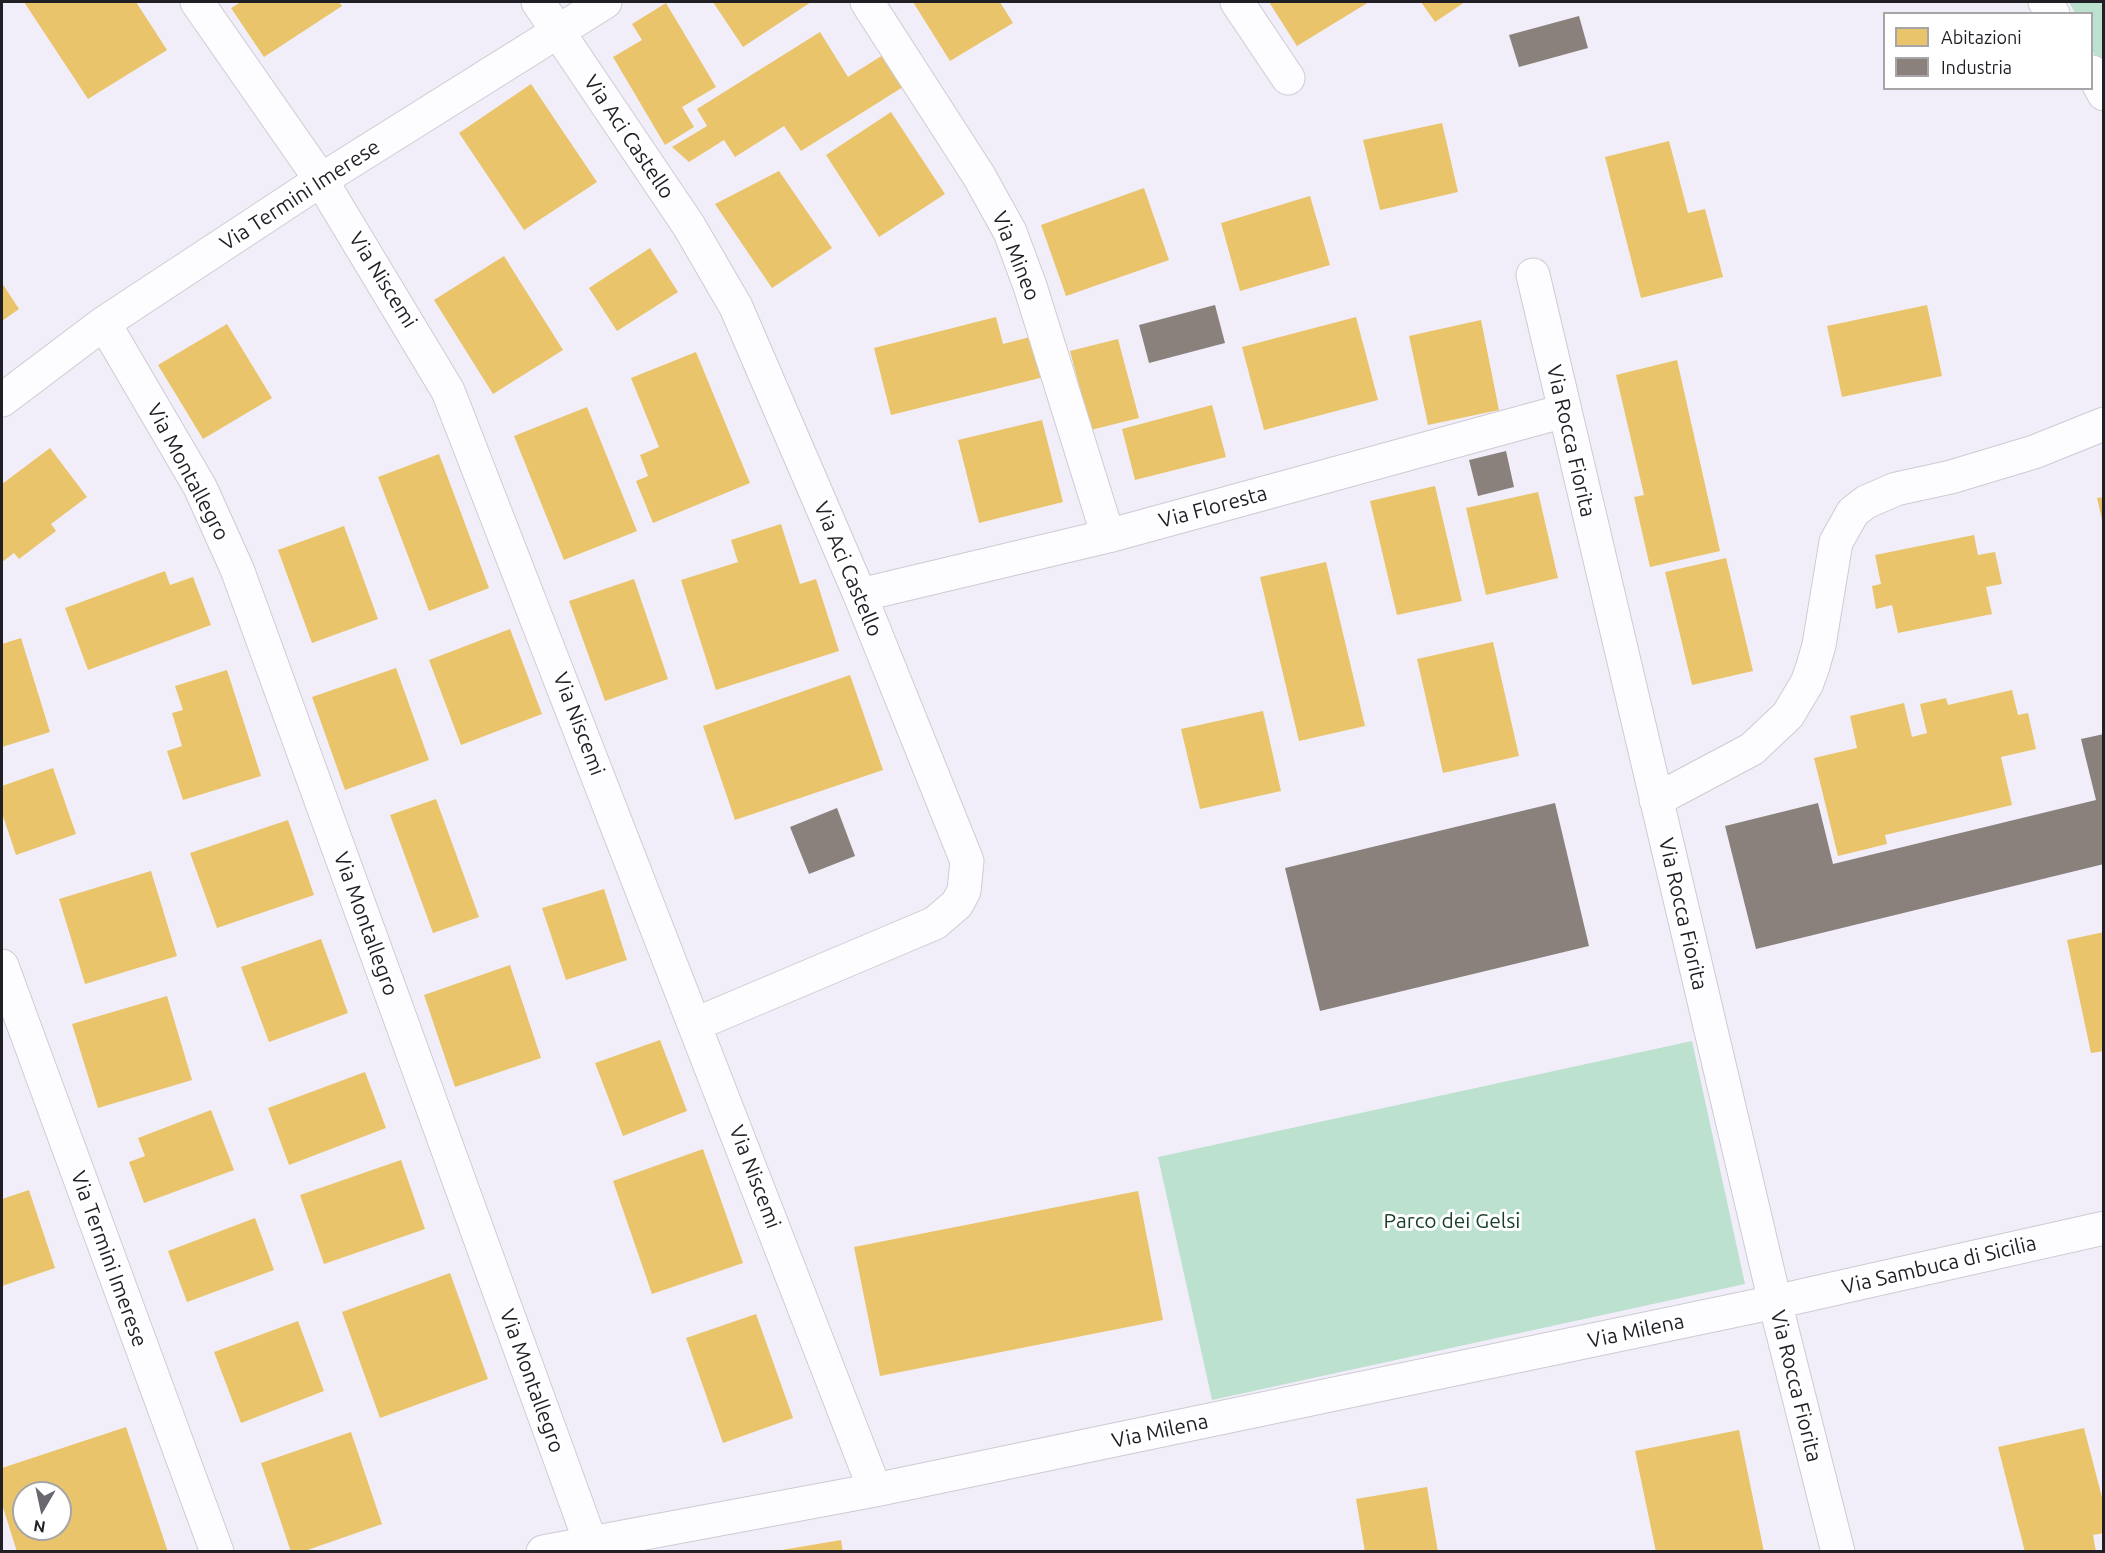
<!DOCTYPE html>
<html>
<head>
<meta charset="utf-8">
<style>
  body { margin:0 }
  #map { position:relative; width:2105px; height:1553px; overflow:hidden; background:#f1eef9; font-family:Ubuntu,sans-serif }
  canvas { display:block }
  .frame { position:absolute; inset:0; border:3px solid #211f26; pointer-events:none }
  .legend { position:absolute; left:1883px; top:12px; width:210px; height:78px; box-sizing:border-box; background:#fff; border:2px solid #a6a5a8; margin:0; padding:8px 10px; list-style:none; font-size:18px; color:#211f26 }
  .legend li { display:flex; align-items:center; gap:12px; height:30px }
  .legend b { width:30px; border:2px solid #a6a5a8 }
  .north { position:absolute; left:12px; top:1481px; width:60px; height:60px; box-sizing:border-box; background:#fff; border:2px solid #a6a5a8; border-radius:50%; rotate:189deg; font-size:16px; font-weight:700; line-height:24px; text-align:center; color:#211f26 }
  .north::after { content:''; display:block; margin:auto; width:21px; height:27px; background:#6a6770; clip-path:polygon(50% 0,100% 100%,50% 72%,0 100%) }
</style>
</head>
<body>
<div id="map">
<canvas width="2105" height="1553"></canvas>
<div class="frame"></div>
<ul class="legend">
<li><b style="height:16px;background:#e9c46a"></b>Abitazioni</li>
<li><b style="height:16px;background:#8a817c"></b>Industria</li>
</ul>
<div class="north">N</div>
</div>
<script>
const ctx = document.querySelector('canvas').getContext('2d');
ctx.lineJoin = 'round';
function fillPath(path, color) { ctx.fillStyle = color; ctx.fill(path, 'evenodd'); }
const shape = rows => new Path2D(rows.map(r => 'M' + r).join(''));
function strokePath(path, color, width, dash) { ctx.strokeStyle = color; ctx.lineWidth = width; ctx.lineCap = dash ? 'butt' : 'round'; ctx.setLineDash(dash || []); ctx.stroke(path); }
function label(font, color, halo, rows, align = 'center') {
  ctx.font = font + ' Ubuntu,sans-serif'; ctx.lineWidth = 6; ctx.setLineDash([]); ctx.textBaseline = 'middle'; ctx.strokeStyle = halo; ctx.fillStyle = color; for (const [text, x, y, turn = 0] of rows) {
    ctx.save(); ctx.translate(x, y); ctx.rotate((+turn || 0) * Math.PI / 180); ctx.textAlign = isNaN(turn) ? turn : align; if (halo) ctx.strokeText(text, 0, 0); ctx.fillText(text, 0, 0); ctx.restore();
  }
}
fillPath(shape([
  [2069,2,2103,2,2103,75,2092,49,2092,14,2075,13],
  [1692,1041,1745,1284,1212,1400,1158,1157]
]), '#bde1cf');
fillPath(shape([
  [24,2,136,2,167,50,88,99],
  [241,2,339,2,342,6,264,57,231,8],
  [713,2,811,2,743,47],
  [913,2,1000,2,1013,23,950,61],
  [1269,2,1369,2,1297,46],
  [1421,2,1465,2,1435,22],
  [666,3,716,87,682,107,694,127,665,145,613,57,642,40,632,24],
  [820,32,848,77,883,55,903,87,801,151,784,126,735,157,724,140,689,162,672,147,707,126,697,109],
  [531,84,597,182,524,230,459,133],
  [891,112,945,194,879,237,826,155],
  [1442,123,1458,192,1380,210,1363,140],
  [1669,141,1688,213,1705,209,1723,277,1641,298,1605,157],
  [779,171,832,248,772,288,715,204],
  [1144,188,1169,260,1066,296,1041,225],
  [1310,196,1330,265,1240,291,1221,223],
  [650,248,678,292,617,331,589,288],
  [504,256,563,350,493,394,434,300],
  [2,283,19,309,2,321],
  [1927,305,1942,376,1842,397,1827,326],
  [996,317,1003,344,1034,336,1044,377,891,415,874,348],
  [1356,317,1378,400,1264,430,1242,347],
  [1481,320,1499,410,1428,425,1409,336],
  [227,324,272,398,203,439,158,365],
  [1118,339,1139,418,1091,430,1070,351],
  [696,352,750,483,653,523,636,481,648,476,640,455,659,447,631,378],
  [1677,360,1720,551,1650,567,1634,497,1644,495,1616,375],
  [1212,405,1226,457,1135,480,1122,429],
  [587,407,637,531,564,560,514,436],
  [1042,420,1063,502,979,523,958,440],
  [50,448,87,497,51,524,56,531,19,559,14,553,2,562,2,484],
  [439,454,489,588,429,611,378,477],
  [1435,486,1462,601,1397,615,1370,501],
  [1538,492,1558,578,1486,595,1466,508],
  [2104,497,2104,523,2103,524,2097,498],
  [781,524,800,584,816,579,839,651,716,690,681,580,738,562,731,540],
  [344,526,378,619,312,643,278,550],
  [1974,535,1978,555,1995,552,2002,584,1986,587,1992,614,1898,633,1892,605,1876,609,1872,586,1881,584,1875,555],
  [1726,558,1753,671,1692,685,1665,572],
  [1326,562,1365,726,1299,741,1260,577],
  [165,571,170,585,193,577,211,625,88,670,65,608],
  [634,579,668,679,605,701,569,601],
  [510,629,542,714,461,745,429,660],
  [21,638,50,732,2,747,2,644],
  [1493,642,1519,756,1443,773,1417,659],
  [396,668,429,760,345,790,312,697],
  [227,670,261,776,183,800,167,751,182,746,172,713,183,710,175,686],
  [850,675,883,770,735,820,703,726],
  [2012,690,2018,715,2028,713,2036,749,2001,757,2012,805,1885,835,1887,844,1838,856,1814,758,1857,748,1850,716,1904,703,1912,737,1927,733,1920,704,1946,698,1948,705],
  [1263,711,1281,791,1200,809,1181,729],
  [53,768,76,834,16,855,2,813,2,786],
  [436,799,479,917,433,933,390,815],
  [288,820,314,895,217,928,190,853],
  [151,871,177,956,85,984,59,899],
  [604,889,627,960,566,980,542,908],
  [2104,932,2104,1051,2091,1053,2067,940],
  [321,939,348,1013,269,1042,241,967],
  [510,965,541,1058,455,1087,424,995],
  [167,996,192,1080,98,1108,72,1024],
  [660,1040,687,1111,623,1136,595,1063],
  [365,1072,386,1128,289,1165,268,1108],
  [211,1110,234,1170,144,1203,129,1162,145,1156,138,1138],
  [703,1149,743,1263,652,1294,613,1181],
  [401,1160,425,1229,324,1264,300,1195],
  [29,1190,55,1268,2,1286,2,1199],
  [1138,1191,1163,1320,880,1376,854,1247],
  [255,1218,274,1270,187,1302,168,1251],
  [450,1273,488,1379,380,1418,342,1312],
  [756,1314,793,1418,723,1443,686,1338],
  [298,1321,324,1391,241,1423,214,1352],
  [126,1427,168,1552,17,1552,2,1504,2,1468],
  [24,1493,60,1493,60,1529,24,1529],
  [2084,1428,2104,1505,2104,1533,2093,1535,2096,1552,2025,1552,1998,1447],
  [1739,1430,1764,1552,1656,1552,1635,1451],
  [351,1432,382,1524,302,1552,291,1552,261,1463],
  [1427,1487,1438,1552,1365,1552,1356,1499],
  [841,1540,843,1552,782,1552,782,1550]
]), '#e9c46a');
fillPath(shape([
  [1579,16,1588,48,1519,67,1509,35],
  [1215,305,1225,343,1149,363,1139,325],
  [1506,451,1514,487,1478,496,1469,460],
  [2104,734,2104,864,1756,949,1725,826,1818,803,1833,864,2096,800,2081,739],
  [1555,803,1589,946,1320,1011,1285,868],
  [837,808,855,856,809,874,790,827]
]), '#8a817c');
const minor = shape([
  [197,2,321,180,448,391,875,1490],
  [538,2,689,226,736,307,860,595,967,861,964,891,957,904,935,923,696,1024],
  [867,2,979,176,1010,232,1030,286,1108,536],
  [1237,2,1288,78],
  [2045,2,2053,14],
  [2092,72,2104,94],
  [1533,275,1775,1302,1838,1552],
  [104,323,200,487,237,569,590,1541],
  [2,400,104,323,321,180,605,2],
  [860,595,1108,536,1564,411],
  [1656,800,1752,749,1788,715,1807,683,1813,666,1819,645,1836,542,1853,512,1866,502,1896,489,1951,477,2034,452,2104,424],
  [2,966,217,1552],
  [543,1552,875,1490,1775,1302,2104,1228]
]);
strokePath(minor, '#cecbd4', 35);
strokePath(minor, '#fdfcfe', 33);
label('21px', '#211f26', '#fff', [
  ["Via Aci Castello",629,137,56],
  ["Via Termini Imerese",300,195,-33],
  ["Via Mineo",1016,256,68],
  ["Via Niscemi",383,280,58],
  ["Via Rocca Fiorita",1571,441,77],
  ["Via Montallegro",188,472,62],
  ["Via Floresta",1213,507,-15],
  ["Via Aci Castello",848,569,67],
  ["Via Niscemi",579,724,69],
  ["Via Rocca Fiorita",1683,914,77],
  ["Via Montallegro",366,924,70],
  ["Via Niscemi",755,1177,69],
  ["Via Termini Imerese",109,1259,70],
  ["Via Sambuca di Sicilia",1939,1265,-13],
  ["Via Milena",1636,1331,-12],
  ["Via Montallegro",532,1381,70],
  ["Via Rocca Fiorita",1796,1386,76],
  ["Via Milena",1160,1431,-12]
]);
label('21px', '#163f28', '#fff', [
  ["Parco dei Gelsi",1452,1221]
]);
</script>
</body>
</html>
